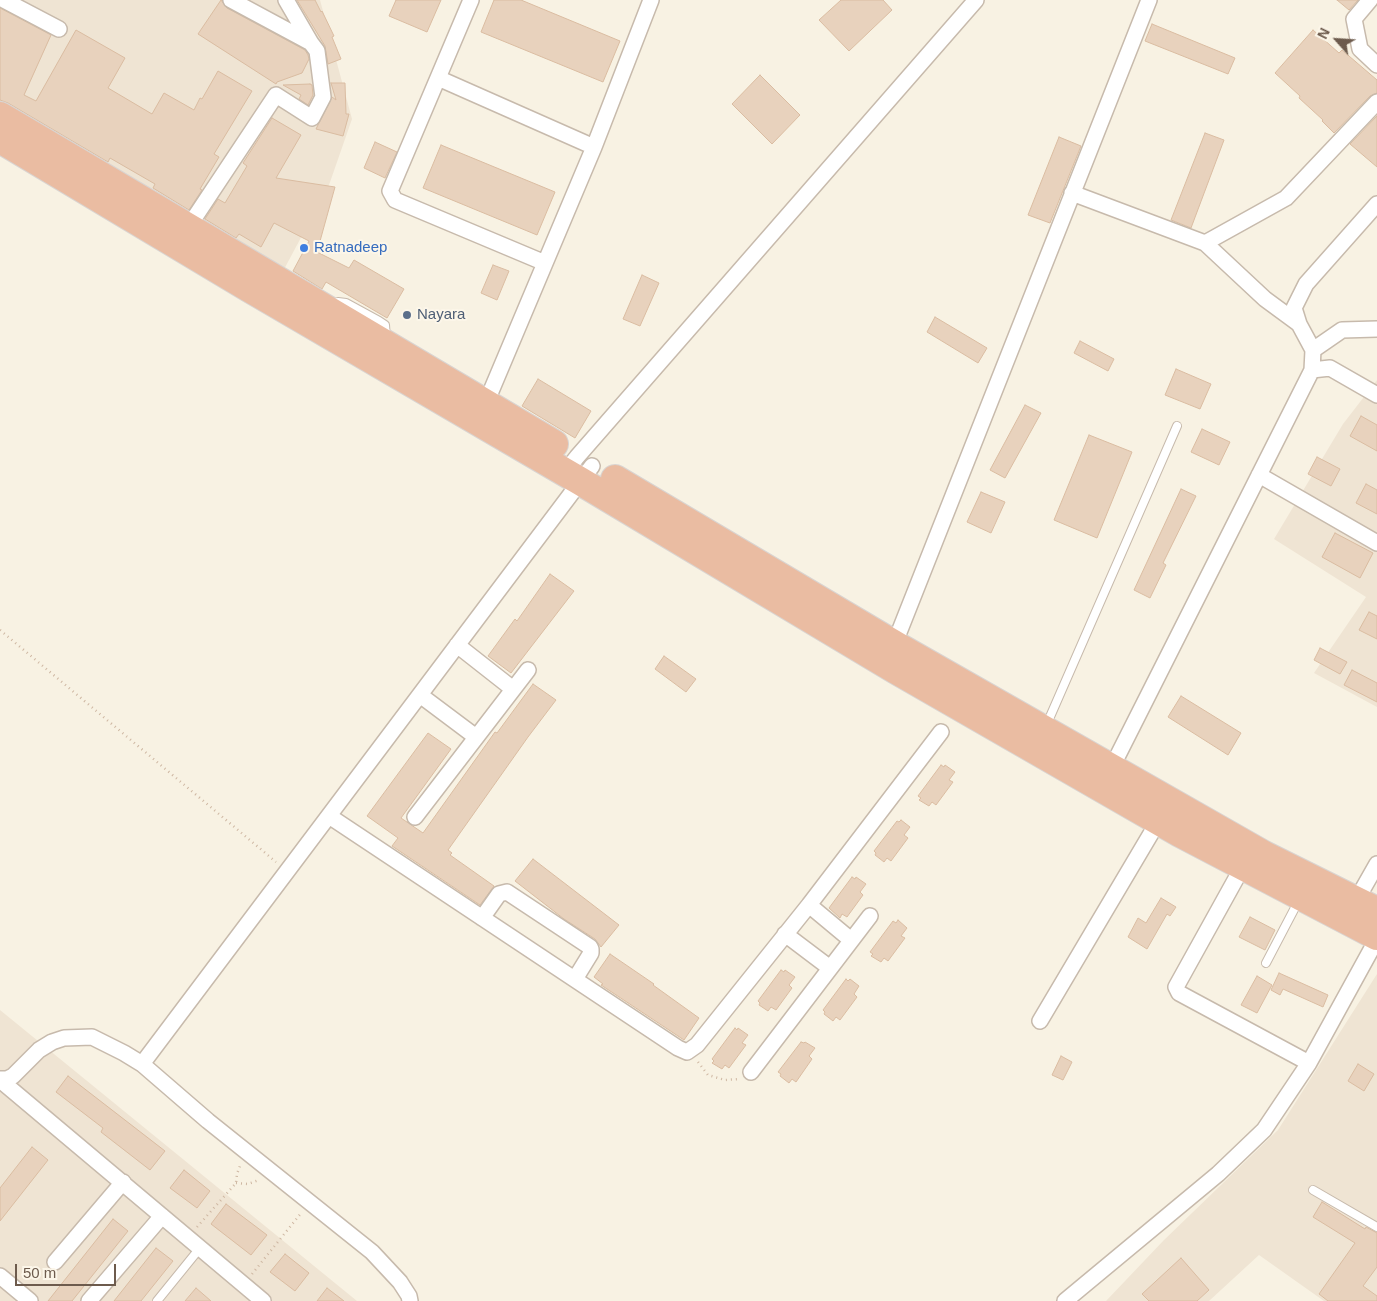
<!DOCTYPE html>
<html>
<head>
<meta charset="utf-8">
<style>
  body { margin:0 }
  #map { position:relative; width:1377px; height:1301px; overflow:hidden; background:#f8f2e3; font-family:Arial,sans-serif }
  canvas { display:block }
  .north { position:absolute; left:1312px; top:15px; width:50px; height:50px; -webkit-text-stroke:4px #fcf6e9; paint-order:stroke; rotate:296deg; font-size:14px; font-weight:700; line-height:20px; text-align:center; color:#6d5b4d }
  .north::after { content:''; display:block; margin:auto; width:18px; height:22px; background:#6d5b4d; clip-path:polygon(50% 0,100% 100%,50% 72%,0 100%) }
  .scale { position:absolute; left:15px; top:1264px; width:101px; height:22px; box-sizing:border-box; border:2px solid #6d5b4d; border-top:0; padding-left:6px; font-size:15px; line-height:18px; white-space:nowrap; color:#6d5b4d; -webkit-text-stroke:4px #fcf6e9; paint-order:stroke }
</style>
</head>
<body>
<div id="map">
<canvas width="1377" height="1301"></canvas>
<div class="north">N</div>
<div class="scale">50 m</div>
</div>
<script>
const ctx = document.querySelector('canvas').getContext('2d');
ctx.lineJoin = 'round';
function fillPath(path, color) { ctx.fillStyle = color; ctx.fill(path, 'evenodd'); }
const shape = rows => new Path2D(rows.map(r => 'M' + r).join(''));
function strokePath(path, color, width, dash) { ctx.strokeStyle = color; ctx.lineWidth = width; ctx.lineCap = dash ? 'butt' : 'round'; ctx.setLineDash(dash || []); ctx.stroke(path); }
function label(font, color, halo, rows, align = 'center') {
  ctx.font = font + ' Arial,sans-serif'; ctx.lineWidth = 4; ctx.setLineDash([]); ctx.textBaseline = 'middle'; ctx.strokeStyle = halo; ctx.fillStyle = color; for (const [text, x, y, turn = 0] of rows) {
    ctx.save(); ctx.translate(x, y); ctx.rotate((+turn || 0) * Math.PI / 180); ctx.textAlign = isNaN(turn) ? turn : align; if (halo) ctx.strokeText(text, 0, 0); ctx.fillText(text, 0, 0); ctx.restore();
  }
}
fillPath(shape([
  [0,0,320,0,352,119,329,185,281,275,0,105],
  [1377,380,1377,707,1314,673,1366,597,1274,539,1343,424],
  [1377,974,1377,1301,1324,1301,1259,1255,1209,1301,1106,1301,1164,1240,1278,1130],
  [0,1010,357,1301,0,1301]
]), '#efe4d3');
const building = shape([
  [221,0,227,8,305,50,308,55,309,59,302,73,277,82,276,84,198,34,221,0],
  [297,0,315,0,321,12,322,11,334,36,332,37,341,59,328,64,325,46,297,0],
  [396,0,441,0,427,32,389,16,396,0],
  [494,0,521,0,620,41,603,82,481,32,494,0],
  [841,0,883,0,892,10,849,51,819,20,841,0],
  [1337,0,1358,0,1349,10,1337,0],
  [0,8,51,35,24,95,36,101,76,30,125,58,108,88,152,114,164,93,194,110,200,98,202,99,218,71,252,91,214,154,219,157,200,189,202,190,189,210,153,188,155,184,110,158,108,162,8,103,0,100,0,8],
  [1152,24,1235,58,1228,74,1145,41,1152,24],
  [1313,30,1339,53,1342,50,1377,80,1377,93,1370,96,1334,133,1322,121,1323,120,1299,98,1300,96,1275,73,1313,30],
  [760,75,800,115,772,144,732,104,760,75],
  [331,83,345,83,346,114,349,114,343,136,316,129,332,97,336,100,331,83],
  [310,84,312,85,313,95,308,105,299,99,301,95,283,85,310,84],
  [1377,116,1377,167,1350,144,1377,116],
  [272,118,301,135,276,178,335,187,317,252,349,268,354,260,404,289,387,318,326,282,322,289,293,271,309,241,274,223,261,247,239,234,236,238,205,219,218,199,225,203,247,166,243,163,272,118],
  [1205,133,1224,140,1191,228,1171,220,1205,133],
  [1059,137,1081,146,1050,223,1028,215,1059,137],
  [375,142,397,152,385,178,364,168,375,142],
  [441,145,555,192,537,235,423,188,441,145],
  [493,265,509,271,497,300,481,293,493,265],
  [642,275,659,283,640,326,623,319,642,275],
  [935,317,987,348,978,363,927,332,935,317],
  [1080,341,1114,359,1108,371,1074,353,1080,341],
  [1176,369,1211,384,1200,409,1165,395,1176,369],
  [538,379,591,411,575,438,522,406,538,379],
  [1025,405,1041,413,1005,478,990,470,1025,405],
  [1361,416,1377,425,1377,451,1350,436,1361,416],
  [1202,429,1230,442,1219,465,1191,452,1202,429],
  [1089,435,1132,452,1097,538,1054,520,1089,435],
  [1317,457,1340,469,1331,486,1308,474,1317,457],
  [1366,484,1377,490,1377,514,1356,503,1366,484],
  [1181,489,1196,496,1163,563,1166,565,1150,598,1134,590,1181,489],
  [981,492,1005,502,991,533,967,522,981,492],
  [1335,533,1373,553,1360,578,1322,557,1335,533],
  [550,574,574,591,511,673,488,656,515,619,517,621,550,574],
  [1369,612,1377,616,1377,639,1359,630,1369,612],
  [1320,648,1347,662,1340,674,1314,660,1320,648],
  [664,656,696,679,686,692,655,669,664,656],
  [1352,670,1377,683,1377,702,1344,685,1352,670],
  [533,684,556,700,528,737,448,850,452,853,450,855,494,886,480,905,392,846,398,838,367,816,428,733,451,749,401,818,423,833,495,732,497,733,533,684],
  [1181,696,1241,733,1228,755,1168,717,1181,696],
  [941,765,944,767,945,765,955,772,949,780,953,782,936,805,932,802,929,806,919,800,921,798,918,796,941,765],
  [901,820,910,827,904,835,908,838,891,861,887,858,884,862,875,855,876,853,874,851,897,821,899,822,901,820],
  [533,859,619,925,601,947,595,939,564,919,515,881,533,859],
  [852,877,855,879,856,877,866,884,860,892,863,895,847,917,842,914,840,918,829,908,852,877],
  [1161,898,1176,907,1170,916,1167,914,1147,949,1128,937,1138,918,1146,923,1161,898],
  [1250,917,1275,930,1265,950,1239,937,1250,917],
  [898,920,907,928,901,936,905,938,888,961,884,958,881,962,871,956,873,954,870,952,893,921,896,923,898,920],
  [610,954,654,984,653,985,699,1018,684,1040,601,985,603,984,594,977,610,954],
  [781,970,784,972,785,970,795,977,789,985,792,988,776,1010,771,1007,768,1011,759,1005,760,1003,758,1001,781,970],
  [1279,973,1328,995,1323,1007,1283,989,1280,995,1271,990,1279,973],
  [1257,976,1272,985,1257,1013,1241,1005,1257,976],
  [846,979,848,981,850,979,859,986,854,994,857,997,840,1020,836,1017,833,1021,824,1014,825,1012,823,1010,846,979],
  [735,1028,737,1030,738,1028,748,1035,742,1043,746,1045,729,1068,725,1065,722,1069,712,1063,714,1061,712,1059,735,1028],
  [801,1042,804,1043,805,1042,815,1048,809,1056,812,1059,796,1082,792,1079,789,1083,780,1076,781,1074,778,1072,801,1042],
  [1061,1056,1072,1062,1063,1080,1052,1075,1061,1056],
  [1358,1064,1374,1074,1364,1091,1348,1081,1358,1064],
  [68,1076,165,1151,150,1170,101,1132,103,1128,56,1092,68,1076],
  [32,1147,48,1160,0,1221,0,1188,32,1147],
  [184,1170,210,1191,197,1208,170,1188,184,1170],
  [1322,1202,1365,1229,1366,1227,1377,1233,1377,1267,1363,1286,1377,1296,1377,1301,1328,1301,1319,1294,1355,1243,1313,1217,1322,1202],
  [226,1204,267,1235,251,1255,211,1224,226,1204],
  [113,1219,128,1231,72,1301,48,1301,113,1219],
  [156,1248,173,1261,141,1301,114,1301,156,1248],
  [285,1254,309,1273,295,1291,270,1272,285,1254],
  [1181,1258,1209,1290,1197,1301,1149,1301,1142,1294,1181,1258],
  [196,1288,211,1301,185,1301,196,1288],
  [327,1288,344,1301,317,1301,327,1288]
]);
fillPath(building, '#e8d2bd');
strokePath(building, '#dabca1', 1);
const lane = shape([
  [331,305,338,302,346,303,379,321,385,325,386,338],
  [1046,726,1177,426],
  [1266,963,1299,900],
  [1313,1190,1377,1227],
  [157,1301,200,1248]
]);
const street = shape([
  [4,0,59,29],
  [231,0,311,43,286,0],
  [471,0,390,191,395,200,545,263],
  [1370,0,1354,19,1360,49,1377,65],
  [438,78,594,147],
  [1072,193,1205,243,1265,299,1299,324],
  [185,232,276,95,312,118,323,97,317,51,311,43],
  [1205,243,1286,198,1377,102],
  [1313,350,1342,330,1377,329],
  [1312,370,1330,368,1377,395],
  [486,403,594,147,651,0],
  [565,472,577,457,976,0],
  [1259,475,1377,543],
  [457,645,513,689],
  [894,645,1149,0],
  [420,695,476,737],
  [1112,767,1312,370,1313,350,1299,324,1294,308,1306,284,1377,204],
  [329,816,678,1048,687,1052,697,1045,809,905,941,732],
  [415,817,528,670],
  [1243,866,1176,987,1179,993,1309,1063],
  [1356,901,1377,864],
  [809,905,851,940],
  [482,918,499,894,507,892,590,947,591,949,591,953,575,979],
  [785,934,830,968],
  [1040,1021,1159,820],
  [142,1064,592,466],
  [751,1072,870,916],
  [0,1079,7,1079,13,1076,39,1050,52,1042,64,1038,92,1037,124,1053,142,1064,208,1121,372,1252,400,1282,409,1296,410,1301],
  [0,1080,263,1301],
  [55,1262,123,1182],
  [0,1276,30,1301],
  [89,1301,162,1216],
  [1065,1301,1218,1174,1264,1130,1309,1063,1377,939]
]);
const highway = shape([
  [0,116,554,444],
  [0,139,249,288,580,481,896,670,1180,833,1377,936],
  [615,479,902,649,1264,855,1377,911]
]);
strokePath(lane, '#c7baac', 10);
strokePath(street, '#c7baac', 18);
strokePath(highway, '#d9d4d1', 30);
strokePath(shape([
  [0,630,276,862],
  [698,1062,708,1075,725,1080,740,1079],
  [236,1183,248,1184,259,1180],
  [197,1227,236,1183,237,1174,241,1163],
  [252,1274,302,1212]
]), '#ceb7a2', 2.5, [1, 4]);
strokePath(lane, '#fff', 8);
strokePath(street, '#fff', 15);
strokePath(highway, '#eabca2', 28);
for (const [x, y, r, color] of [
  [304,248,5,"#3f7fe0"],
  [407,315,5,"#5c6f8a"]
]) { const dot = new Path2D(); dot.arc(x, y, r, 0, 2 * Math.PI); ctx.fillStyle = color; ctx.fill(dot); strokePath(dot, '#fcf6e9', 2); }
label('15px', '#366cbe', '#fcf6e9', [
  ["Ratnadeep",314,248]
], 'left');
label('15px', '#4e5e75', '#fcf6e9', [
  ["Nayara",417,315]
], 'left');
</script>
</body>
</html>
